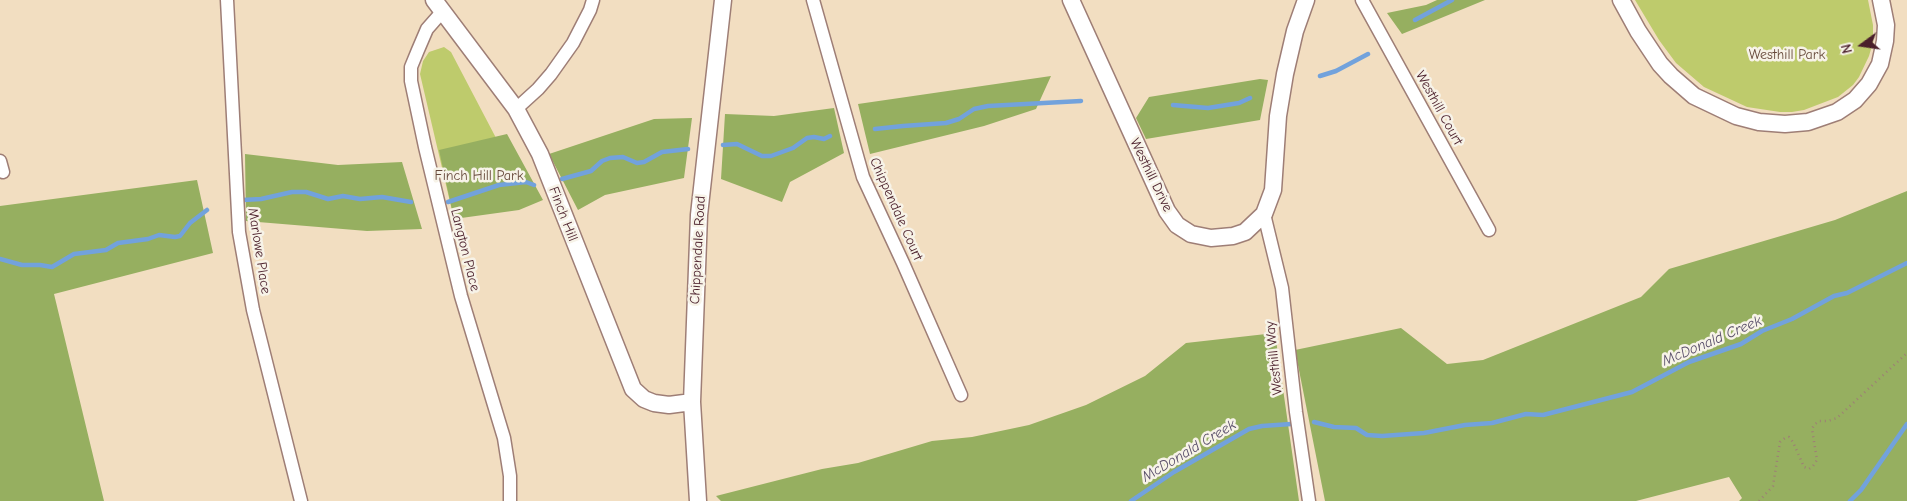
<!DOCTYPE html>
<html>
<head>
<meta charset="utf-8">
<style>
  body { margin:0 }
  #map { position:relative; width:1907px; height:501px; overflow:hidden; background:#f2dec1; font-family:"Comic Neue",sans-serif }
  canvas { display:block }
  .north { position:absolute; left:1837px; top:20px; width:50px; height:50px; -webkit-text-stroke:4px #f7f3e8; paint-order:stroke; rotate:256deg; font-size:14px; font-weight:700; line-height:20px; text-align:center; color:#4a1f2b }
  .north::after { content:''; display:block; margin:auto; width:18px; height:22px; background:#4a1f2b; clip-path:polygon(50% 0,100% 100%,50% 72%,0 100%) }
</style>
</head>
<body>
<div id="map">
<canvas width="1907" height="501"></canvas>
<div class="north">N</div>
</div>
<script>
const ctx = document.querySelector('canvas').getContext('2d');
ctx.lineJoin = 'round';
function fillPath(path, color) { ctx.fillStyle = color; ctx.fill(path, 'evenodd'); }
const shape = rows => new Path2D(rows.map(r => 'M' + r).join(''));
function strokePath(path, color, width, dash) { ctx.strokeStyle = color; ctx.lineWidth = width; ctx.lineCap = dash ? 'butt' : 'round'; ctx.setLineDash(dash || []); ctx.stroke(path); }
function label(font, color, halo, rows, align = 'center') {
  ctx.font = font + ' "Comic Neue",sans-serif'; ctx.lineWidth = 5; ctx.setLineDash([]); ctx.textBaseline = 'middle'; ctx.strokeStyle = halo; ctx.fillStyle = color; for (const [text, x, y, turn = 0] of rows) {
    ctx.save(); ctx.translate(x, y); ctx.rotate((+turn || 0) * Math.PI / 180); ctx.textAlign = isNaN(turn) ? turn : align; if (halo) ctx.strokeText(text, 0, 0); ctx.fillText(text, 0, 0); ctx.restore();
  }
}
fillPath(shape([
  [1635,0,1868,0,1873,25,1873,42,1869,56,1859,77,1853,85,1838,97,1804,110,1792,112,1780,112,1747,107,1704,87,1676,63,1659,40],
  [444,47,451,52,528,199,454,219,420,74,423,61,429,52]
]), '#becb6c');
fillPath(shape([
  [1437,0,1485,0,1402,34,1387,13,1426,5],
  [1051,76,1036,109,984,126,870,154,858,104],
  [1260,79,1268,80,1260,120,1146,139,1136,118,1149,97],
  [834,108,844,153,790,182,782,202,721,179,725,114,774,116],
  [692,118,684,178,605,195,578,210,549,154,654,119],
  [507,134,543,200,519,210,454,219,439,150],
  [245,154,338,165,402,162,422,229,367,231,246,221],
  [197,180,213,253,54,294,104,501,0,501,0,206],
  [1907,191,1907,501,1739,501,1742,498,1729,477,1636,501,1325,501,1295,350,1401,328,1447,364,1483,360,1641,297,1669,269,1835,220],
  [1275,333,1299,501,721,501,716,496,822,469,858,463,932,441,972,437,1029,425,1086,405,1145,376,1186,343]
]), '#96af60');
strokePath(shape([
  [1415,20,1452,0],
  [1320,76,1336,71,1368,54],
  [1173,105,1208,108,1239,103,1250,98],
  [875,129,903,126,946,123,959,119,974,109,988,106,1081,101],
  [723,145,737,144,762,156,771,156,793,148,807,138,814,137,824,139,830,136],
  [562,179,591,171,602,161,610,158,623,157,637,163,644,162,662,152,688,149],
  [243,200,261,199,292,192,306,192,328,199,343,196,360,199,382,197,411,202],
  [448,202,499,185,526,182,534,185],
  [0,259,22,265,40,265,52,267,74,254,106,250,118,243,148,239,159,235,175,237,180,236,190,223,207,210],
  [1314,422,1334,427,1356,428,1367,435,1382,436,1424,433,1465,425,1492,423,1526,414,1543,415,1632,392,1689,362,1741,344,1762,331,1792,319,1834,296,1847,293,1907,263],
  [1131,501,1174,472,1249,429,1262,426,1291,424],
  [1850,501,1861,490,1907,424]
]), '#72a2dc', 4.5);
const minor = shape([
  [227,0,239,232,253,310,301,501],
  [813,0,863,177,903,263,961,395],
  [1362,0,1489,230],
  [442,12,427,29,418,50,411,67,411,81,425,147,461,296,504,438,510,476,510,501],
  [516,109,538,89,551,74,573,43,590,10,593,0],
  [0,161,3,172],
  [1264,214,1282,288,1296,412,1309,501]
]);
const tertiary = shape([
  [434,0,516,109,540,154,633,389,644,399,654,403,669,405,692,402],
  [1071,0,1167,211,1177,225,1191,234,1211,238,1233,236,1245,232,1264,214,1273,190,1278,116,1285,74,1295,31,1306,0],
  [1621,0,1638,31,1660,64,1671,76,1694,96,1736,116,1759,122,1785,124,1808,122,1837,112,1855,100,1869,84,1880,64,1885,41,1886,25,1881,0],
  [698,501,692,402,699,215,723,0]
]);
strokePath(minor, '#9e7e76', 15);
strokePath(tertiary, '#9e7e76', 19);
strokePath(shape([
  [1759,501,1773,486,1780,442,1785,438,1789,437,1793,442,1804,467,1809,469,1813,466,1817,460,1812,429,1814,425,1819,421,1828,421,1837,418,1907,353]
]), '#9e7e76', 2.5, [1, 4]);
strokePath(minor, '#fff', 12);
strokePath(tertiary, '#fff', 16);
label('14px', '#674a3b', '#f7f3e8', [
  ["Westhill Park",1787,55],
  ["Finch Hill Park",479,176]
]);
label('14px', '#4a1f2b', '#f7f3e8', [
  ["Westhill Court",1439,108,61],
  ["Westhill Drive",1151,175,64],
  ["Chippendale Court",896,209,66],
  ["Finch Hill",563,214,69],
  ["Langton Place",465,250,76],
  ["Chippendale Road",698,250,-87],
  ["Marlowe Place",259,251,81],
  ["Westhill Way",1274,358,-96]
]);
label('italic 15px', '#584d69', '#f7f3e8', [
  ["McDonald Creek",1712,341,-23],
  ["McDonald Creek",1189,451,-31]
]);
</script>
</body>
</html>
